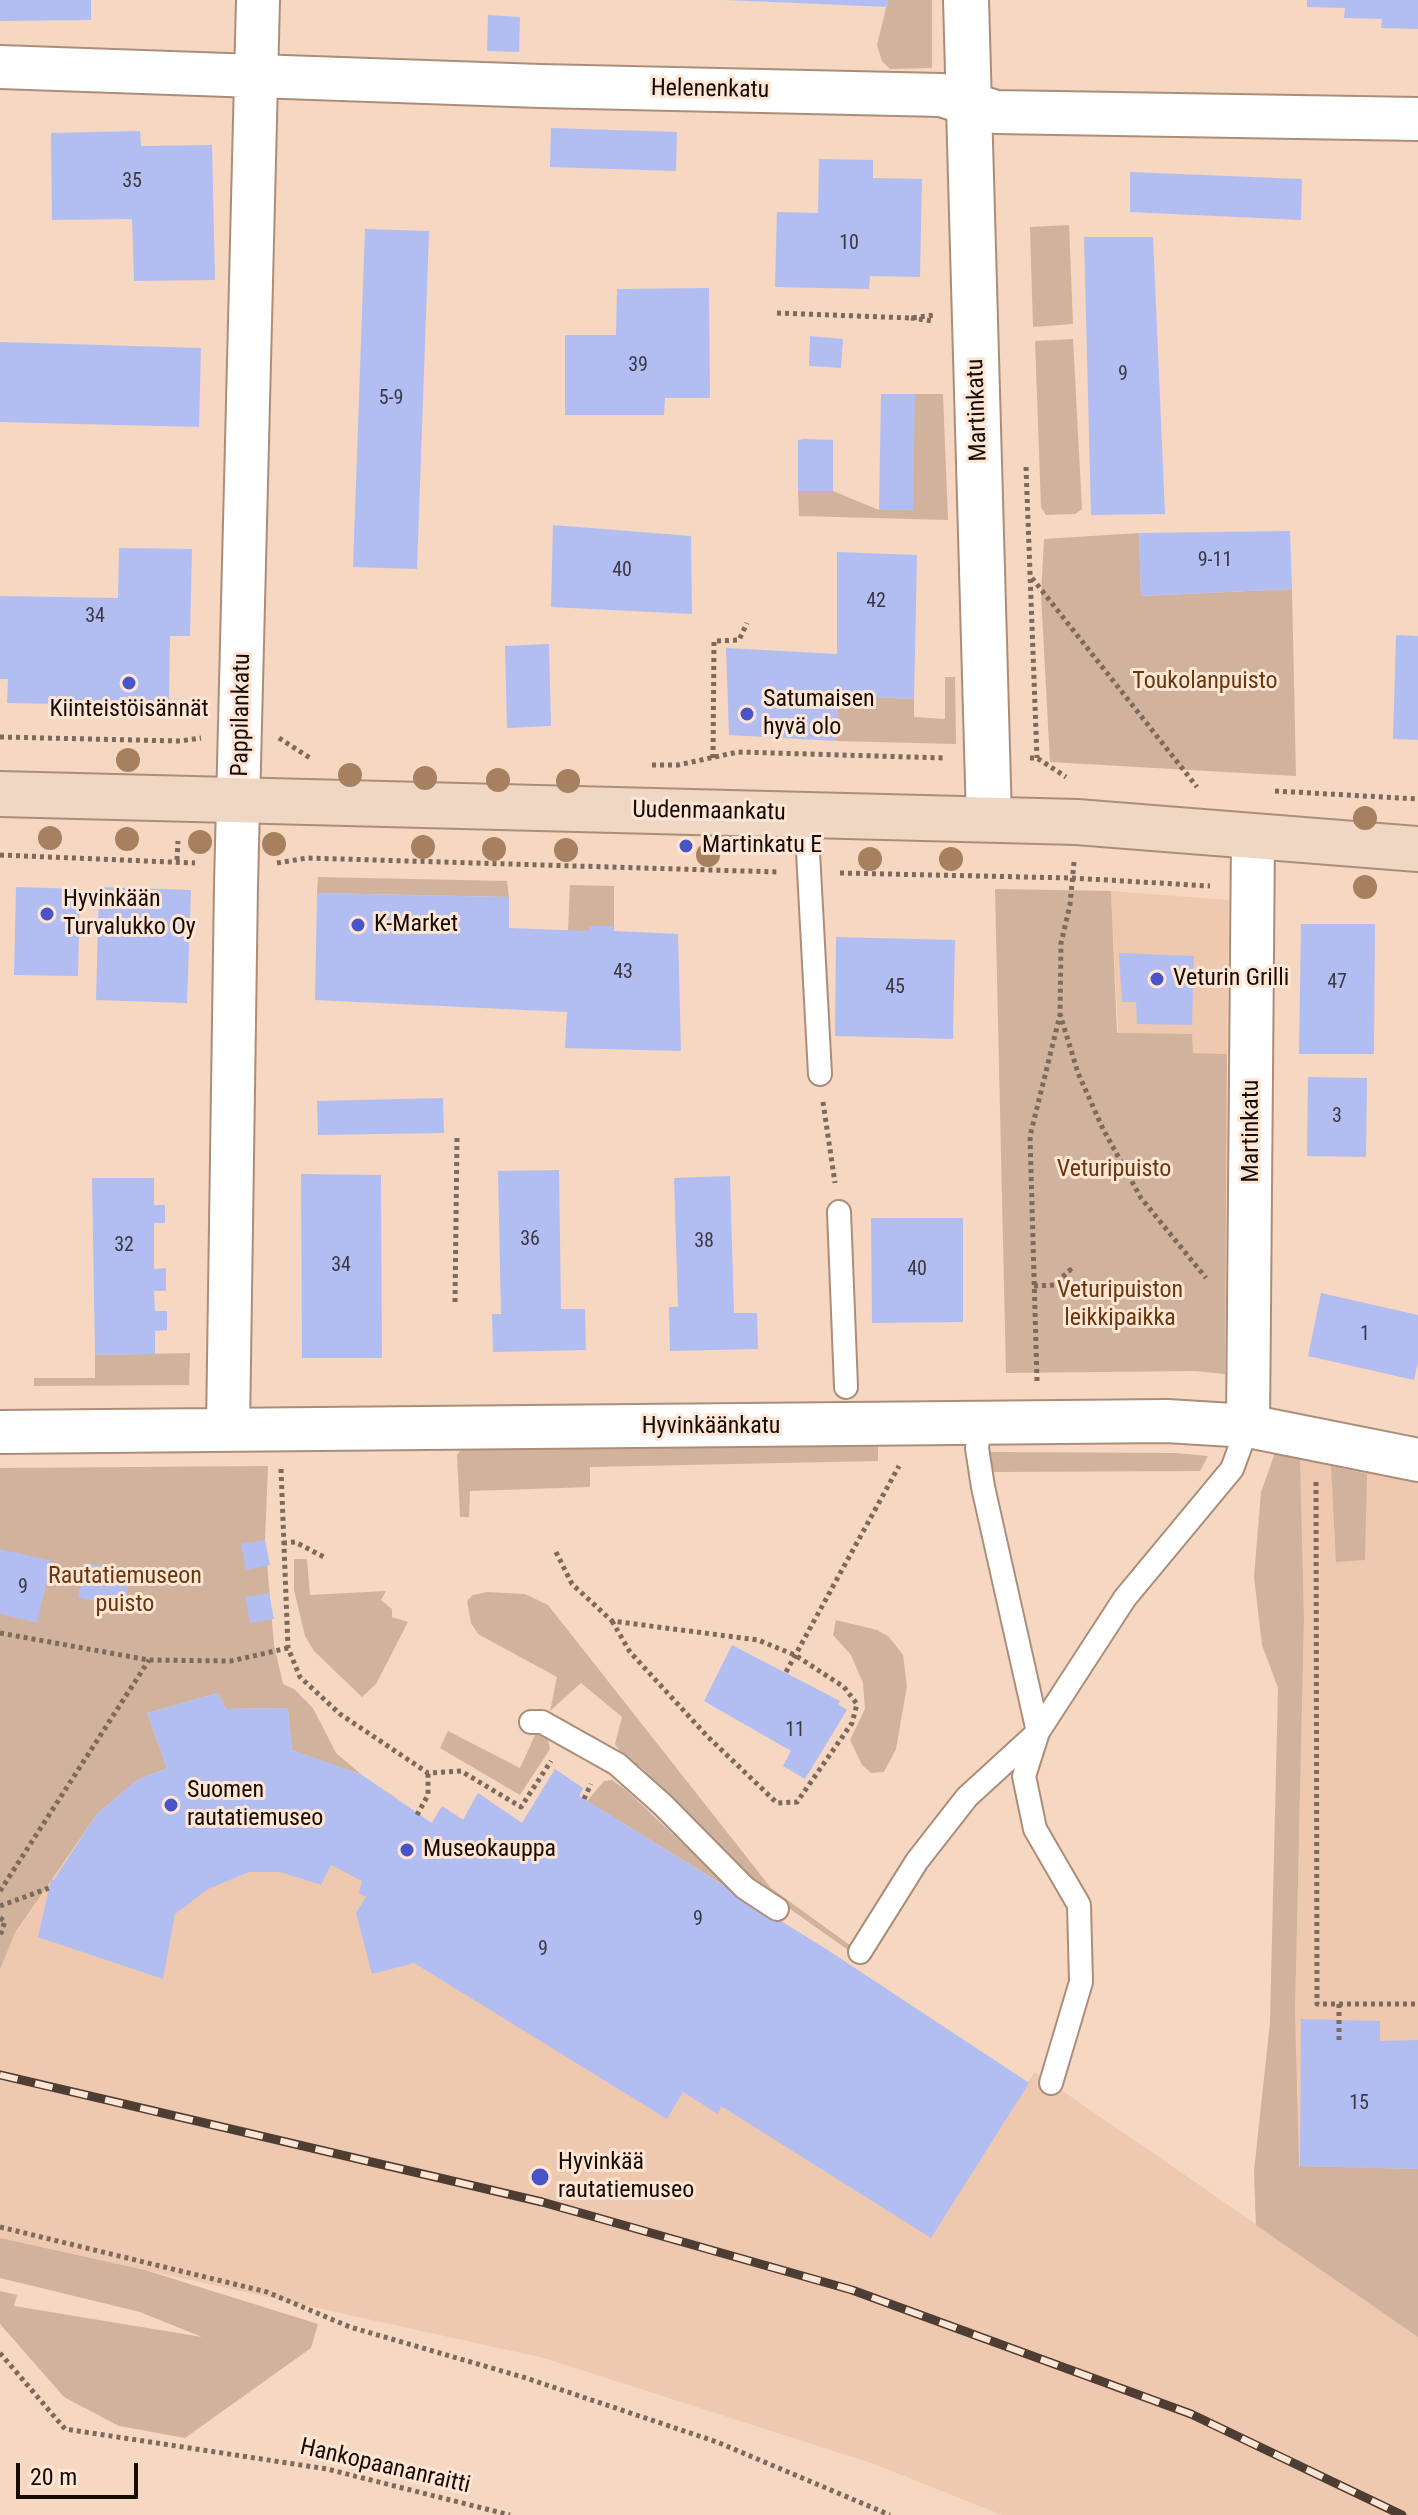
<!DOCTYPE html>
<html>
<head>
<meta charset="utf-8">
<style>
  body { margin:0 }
  #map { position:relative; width:1418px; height:2515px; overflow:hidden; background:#f6d7c1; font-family:"Roboto Condensed",sans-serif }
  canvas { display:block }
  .scale { position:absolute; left:16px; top:2463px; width:122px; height:36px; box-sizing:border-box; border:4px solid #150b05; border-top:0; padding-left:10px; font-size:24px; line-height:28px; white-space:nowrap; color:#150b05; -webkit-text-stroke:6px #ffe6d4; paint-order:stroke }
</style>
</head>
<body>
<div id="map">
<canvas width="1418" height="2515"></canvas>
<div class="scale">20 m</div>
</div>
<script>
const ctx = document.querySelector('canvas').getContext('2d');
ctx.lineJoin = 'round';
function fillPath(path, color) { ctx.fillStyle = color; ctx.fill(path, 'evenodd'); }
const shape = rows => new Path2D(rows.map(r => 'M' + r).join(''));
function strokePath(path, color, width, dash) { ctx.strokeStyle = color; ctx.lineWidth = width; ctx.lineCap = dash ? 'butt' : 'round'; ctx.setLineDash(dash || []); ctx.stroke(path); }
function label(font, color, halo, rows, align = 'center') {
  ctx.font = font + ' "Roboto Condensed",sans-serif'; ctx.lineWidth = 6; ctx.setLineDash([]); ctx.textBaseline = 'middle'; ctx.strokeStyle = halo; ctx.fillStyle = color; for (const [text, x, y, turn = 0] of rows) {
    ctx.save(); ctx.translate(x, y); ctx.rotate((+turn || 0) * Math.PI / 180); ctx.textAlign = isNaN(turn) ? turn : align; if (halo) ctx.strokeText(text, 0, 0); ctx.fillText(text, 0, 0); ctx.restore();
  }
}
fillPath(shape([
  [1111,891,1229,900,1227,1054,1119,1051],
  [1300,1457,1418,1483,1418,2515,1002,2515,874,2464,544,2358,0,2238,0,1969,4,1954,0,1925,16,1933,97,1814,137,1780,167,1768,147,1713,218,1693,226,1709,288,1708,330,1762,392,1794,399,1803,431,1823,442,1806,463,1819,478,1793,522,1823,555,1769,583,1788,580,1796,584,1799,826,1949,1028,2082,1035,2072,1256,2224,1254,2171,1295,2013,1304,1618]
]), '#eec9af');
fillPath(shape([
  [888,0,932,0,932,68,890,69,882,61,877,45],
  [1069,225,1073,324,1033,327,1030,227],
  [1073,339,1082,509,1075,514,1046,515,1041,507,1035,341],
  [915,394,943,394,948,520,799,516,798,491,833,491,879,510],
  [1139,533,1141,596,1292,589,1296,776,1050,762,1041,595,1044,539],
  [945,677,955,677,956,744,836,741,838,695,914,699,914,717,945,719],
  [318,877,507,881,509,897,317,893],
  [570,885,614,886,614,926,590,926,589,931,568,931],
  [995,889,1111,891,1117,1033,1192,1034,1193,1053,1227,1054,1225,1374,1195,1371,1006,1373],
  [190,1353,189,1385,34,1386,34,1378,95,1378,95,1355],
  [878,1443,878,1461,590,1467,590,1487,470,1491,469,1517,460,1517,457,1455,462,1449],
  [990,1452,1176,1453,1208,1456,1200,1471,993,1472],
  [1275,1453,1300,1457,1304,1618,1295,2013,1299,2166,1418,2169,1418,2337,1256,2225,1254,2171,1270,2022,1278,1688,1262,1645,1254,1577,1261,1492],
  [268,1466,265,1540,274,1645,283,1684,294,1689,313,1708,336,1753,362,1775,292,1750,288,1708,226,1709,218,1693,147,1713,167,1768,137,1780,97,1814,15,1933,0,1969,0,1468],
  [1331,1466,1367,1474,1365,1560,1336,1562],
  [294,1559,307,1559,310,1595,386,1591,381,1600,392,1609,392,1617,408,1622,376,1684,362,1697,314,1651,305,1636,294,1590],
  [487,1592,525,1594,548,1605,771,1888,851,1946,848,1950,745,1877,642,1768,624,1757,615,1744,622,1717,581,1683,550,1711,557,1677,478,1634,471,1623,467,1601,473,1595],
  [836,1620,877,1630,889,1637,903,1655,907,1686,896,1749,884,1772,871,1773,862,1765,850,1740,865,1709,863,1683,851,1655,833,1635],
  [448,1731,520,1768,536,1733,548,1740,550,1749,520,1795,440,1748],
  [612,1780,626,1790,733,1891,587,1801,604,1781],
  [0,2238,145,2270,318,2324,311,2348,185,2438,119,2426,64,2397,0,2324,0,2291,17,2295,14,2306,202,2337,140,2312,0,2278]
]), '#d1b29c');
fillPath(shape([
  [0,0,91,0,91,20,0,21],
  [725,0,888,0,888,7],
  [1307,0,1418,0,1418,29,1381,28,1382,19,1344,18,1345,8,1307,7],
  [488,15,520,17,519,52,487,51],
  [551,128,677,132,676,171,550,167],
  [140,131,141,146,212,145,215,280,134,281,132,219,52,220,51,133],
  [819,159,873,160,873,178,922,179,920,277,870,276,869,289,775,287,777,212,818,213],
  [1130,172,1302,179,1301,220,1130,212],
  [365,229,429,231,417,569,353,567],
  [1084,237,1153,237,1165,514,1091,515],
  [709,288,710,398,665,398,664,415,565,415,565,335,616,335,617,289],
  [810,336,843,339,841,368,809,366],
  [0,342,201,348,199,427,0,422],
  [881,394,915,394,913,510,879,510],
  [804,439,833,440,833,491,798,491,798,440],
  [553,525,691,536,692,614,551,607],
  [1290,531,1292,589,1141,596,1139,533],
  [119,548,192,549,190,636,170,636,169,706,7,703,8,679,0,679,0,596,118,598],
  [837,552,917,555,914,699,838,695,836,741,729,735,726,648,837,654],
  [1396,635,1418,636,1418,740,1393,739],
  [549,644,551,726,507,728,505,646],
  [16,887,80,889,78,976,14,975],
  [99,887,191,890,187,1003,96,1000],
  [317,893,509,897,509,928,589,931,589,926,614,926,614,931,678,934,681,1051,565,1048,567,1012,315,1000],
  [1301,924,1375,924,1374,1054,1299,1054],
  [836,937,955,940,953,1039,835,1036],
  [1119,953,1194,956,1192,1025,1137,1024,1136,1002,1122,1002],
  [1308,1077,1367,1078,1366,1157,1307,1156],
  [443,1098,444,1133,318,1135,317,1101],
  [559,1170,561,1309,585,1309,586,1350,493,1352,492,1314,501,1314,498,1171],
  [301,1174,381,1175,382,1358,302,1358],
  [730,1176,734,1313,757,1313,758,1349,670,1351,669,1307,678,1307,674,1178],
  [92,1178,154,1178,154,1205,165,1205,165,1223,154,1223,154,1269,166,1268,166,1291,154,1291,155,1311,167,1311,167,1330,155,1331,155,1354,95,1355],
  [871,1218,963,1218,963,1322,872,1323],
  [1321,1293,1418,1315,1418,1362,1414,1380,1308,1356],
  [265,1540,270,1565,246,1570,241,1544],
  [0,1549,52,1561,37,1623,0,1614],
  [86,1563,132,1573,123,1608,78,1597],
  [269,1593,274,1619,250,1623,245,1597],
  [732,1645,840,1701,838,1704,847,1710,805,1779,783,1766,791,1751,704,1701],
  [218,1693,226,1709,288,1708,292,1750,362,1775,432,1823,442,1806,463,1820,478,1793,522,1823,555,1769,583,1788,579,1796,584,1799,826,1949,1029,2083,931,2238,721,2106,718,2114,683,2092,667,2119,414,1963,372,1974,356,1913,366,1897,359,1893,362,1881,331,1865,321,1885,280,1872,249,1872,208,1889,175,1914,163,1979,38,1937,51,1880,54,1880,97,1814,137,1780,167,1768,147,1713],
  [1301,2019,1380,2021,1380,2041,1418,2040,1418,2169,1300,2166]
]), '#b2bef2');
const service = shape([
  [806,815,820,1074],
  [839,1212,846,1387],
  [980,1424,977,1448,983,1487,1038,1732,1024,1776,1035,1829,1079,1905,1081,1982,1051,2083],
  [531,1722,542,1722,617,1764,663,1805,745,1888,777,1909],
  [860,1952,917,1861,967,1797,1038,1732,1125,1598,1232,1469,1248,1426]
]);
const minor = shape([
  [0,67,540,86,941,95,996,112,1418,119],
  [1248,1426,1253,836],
  [228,1429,236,885,258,0],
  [0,1432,1167,1421,1248,1426,1418,1460]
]);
const tertiary = shape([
  [966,0,989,819]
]);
const secondary = shape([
  [0,794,1077,822,1418,849]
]);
strokePath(service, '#ab8e7a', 26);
strokePath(minor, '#ab8e7a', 46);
strokePath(tertiary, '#ab8e7a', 48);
strokePath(secondary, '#ab8e7a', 48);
strokePath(shape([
  [777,313,911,318,935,315],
  [911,318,932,321],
  [1026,467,1037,758],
  [1032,578,1197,787],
  [0,737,180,741,201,738],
  [279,738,310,758],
  [713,758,714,641,739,640,747,623],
  [1030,758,1037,758,1066,777],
  [652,765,678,765,738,752,945,758],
  [1275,791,1418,799],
  [0,855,195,863],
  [177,860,178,841],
  [1074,862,1070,905,1061,943,1060,1014,1078,1073,1103,1129,1141,1198,1206,1278],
  [277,863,307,858,778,872],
  [840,873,1072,878,1210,886],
  [823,1102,835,1183],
  [1034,1286,1054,1285,1070,1270,1073,1274],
  [455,1302,457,1138],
  [1037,1381,1030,1136,1060,1015],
  [281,1469,288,1648,300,1677,340,1714,428,1773,461,1771,521,1807,551,1761],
  [1316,1482,1317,2004,1418,2004],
  [283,1543,295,1542,324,1557],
  [556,1552,572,1584,612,1621,758,1640,795,1655,844,1687,857,1704,852,1723,797,1802,777,1803,707,1736,630,1652,612,1621],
  [0,1633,149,1660,231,1661,288,1648],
  [786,1672,899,1466],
  [584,1799,591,1784],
  [417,1815,428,1795,428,1773],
  [0,1891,149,1660],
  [0,1906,49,1888],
  [0,1918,5,1921,0,1936],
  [1339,2004,1339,2041],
  [0,2227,267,2292,350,2327,526,2378,717,2442,890,2515],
  [0,2353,65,2429,327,2469,510,2515]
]), '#7e6a5d', 5, [4, 4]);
strokePath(service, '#fff', 22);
strokePath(minor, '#fff', 42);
strokePath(tertiary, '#fff', 44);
strokePath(secondary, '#f0d7c3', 44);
const rail = shape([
  [0,2075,542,2202,852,2290,1191,2414,1402,2515]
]);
strokePath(rail, '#4d3d33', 9);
strokePath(rail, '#ffe6d4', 6, [18]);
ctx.fillStyle = '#a7805f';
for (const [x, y] of [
  [128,760],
  [350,775],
  [425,778],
  [498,780],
  [568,781],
  [1365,818],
  [50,838],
  [127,839],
  [200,842],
  [274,844],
  [423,847],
  [494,849],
  [566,850],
  [708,855],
  [870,859],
  [951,859],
  [1365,887]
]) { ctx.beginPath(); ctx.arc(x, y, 12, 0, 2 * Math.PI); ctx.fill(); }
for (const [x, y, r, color] of [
  [129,683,8,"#4954c9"],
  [747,714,8,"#4954c9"],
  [686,846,8,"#4954c9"],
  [47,914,8,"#4954c9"],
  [358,925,8,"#4954c9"],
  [1157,979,8,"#4954c9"],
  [171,1805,8,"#4954c9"],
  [407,1850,8,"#4954c9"],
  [540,2177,10,"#4954c9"]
]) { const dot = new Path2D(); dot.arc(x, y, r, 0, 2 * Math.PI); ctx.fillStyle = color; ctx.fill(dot); strokePath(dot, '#ffe6d4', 3); }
label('20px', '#3c3840', null, [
  ["35",132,182],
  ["10",849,244],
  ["39",638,366],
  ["9",1123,375],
  ["5-9",391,399],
  ["9-11",1215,561],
  ["40",622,571],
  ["42",876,602],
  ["34",95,617],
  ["43",623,973],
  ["47",1337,983],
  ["45",895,988],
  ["3",1337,1117],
  ["36",530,1240],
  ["38",704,1242],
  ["32",124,1246],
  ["34",341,1266],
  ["40",917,1270],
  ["1",1365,1335],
  ["9",23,1588],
  ["11",795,1731],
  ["9",698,1920],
  ["9",543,1950],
  ["15",1359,2104]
]);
label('24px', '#150b05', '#ffe6d4', [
  ["Helenenkatu",710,90,1],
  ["Martinkatu",978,410,-92],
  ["Pappilankatu",242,715,-89],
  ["Uudenmaankatu",709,812,1],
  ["Martinkatu",1252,1131,-90],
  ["Hyvinkäänkatu",711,1427],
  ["Hankopaananraitti",385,2467,13]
]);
label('24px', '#66380f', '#ffe6d4', [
  ["Toukolanpuisto",1205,682],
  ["Veturipuisto",1114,1170],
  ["Veturipuiston",1120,1291],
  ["leikkipaikka",1120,1319],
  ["Rautatiemuseon",125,1577],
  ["puisto",125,1605]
]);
label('24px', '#150b05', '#ffe6d4', [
  ["Satumaisen",763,700],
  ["hyvä olo",763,728],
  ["Kiinteistöisännät",129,710,"center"],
  ["Martinkatu E",702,846],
  ["Hyvinkään",63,900],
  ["Turvalukko Oy",63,928],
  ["K-Market",374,925],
  ["Veturin Grilli",1173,979],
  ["Suomen",187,1791],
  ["rautatiemuseo",187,1819],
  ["Museokauppa",423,1850],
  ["Hyvinkää",558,2163],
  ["rautatiemuseo",558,2191]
], 'left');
</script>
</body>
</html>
